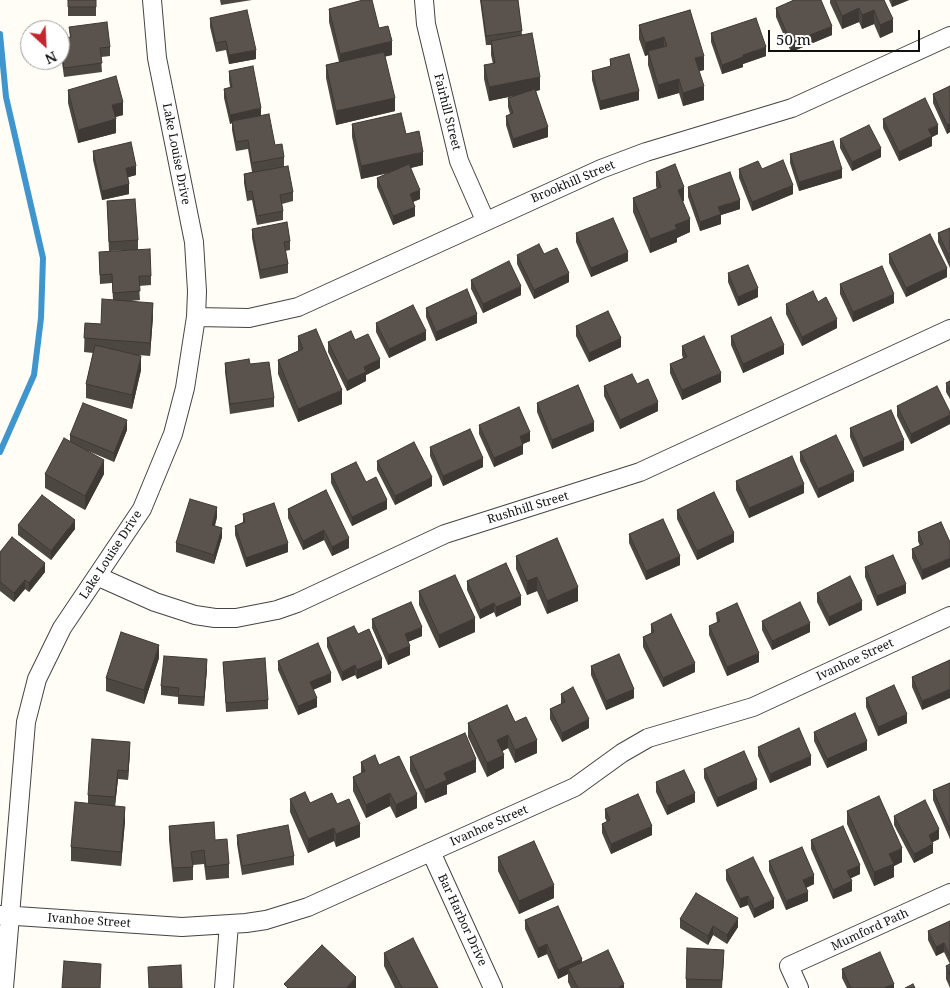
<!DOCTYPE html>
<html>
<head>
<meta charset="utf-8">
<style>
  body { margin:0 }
  #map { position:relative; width:950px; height:988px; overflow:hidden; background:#fffdf5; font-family:"Noto Serif",serif }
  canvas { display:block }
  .north { position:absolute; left:20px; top:20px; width:50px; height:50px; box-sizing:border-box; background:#fff; border:1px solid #a0a0a0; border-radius:50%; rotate:155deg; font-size:14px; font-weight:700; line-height:20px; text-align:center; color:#111 }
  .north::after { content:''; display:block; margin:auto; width:18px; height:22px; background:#c4262e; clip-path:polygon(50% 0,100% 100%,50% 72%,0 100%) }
  .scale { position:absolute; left:768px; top:30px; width:152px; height:22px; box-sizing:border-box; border:2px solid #111; border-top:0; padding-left:6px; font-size:15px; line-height:18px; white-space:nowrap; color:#111; -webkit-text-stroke:4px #fff; paint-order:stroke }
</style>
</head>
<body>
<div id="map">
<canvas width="950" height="988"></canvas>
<div class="north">N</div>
<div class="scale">50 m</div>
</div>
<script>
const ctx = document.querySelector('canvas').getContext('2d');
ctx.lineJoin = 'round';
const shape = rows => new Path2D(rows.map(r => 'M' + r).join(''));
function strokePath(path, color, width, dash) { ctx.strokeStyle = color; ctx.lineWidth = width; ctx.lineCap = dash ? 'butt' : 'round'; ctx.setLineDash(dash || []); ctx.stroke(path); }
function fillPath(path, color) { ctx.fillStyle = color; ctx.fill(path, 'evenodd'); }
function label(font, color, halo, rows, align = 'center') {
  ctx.font = font + ' "Noto Serif",serif'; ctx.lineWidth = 5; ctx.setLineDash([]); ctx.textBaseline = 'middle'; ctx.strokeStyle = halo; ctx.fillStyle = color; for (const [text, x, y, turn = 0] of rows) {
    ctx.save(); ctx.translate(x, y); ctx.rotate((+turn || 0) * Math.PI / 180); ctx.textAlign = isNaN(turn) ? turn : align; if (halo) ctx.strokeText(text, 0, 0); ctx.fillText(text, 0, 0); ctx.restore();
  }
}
strokePath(shape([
  [0,34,6,97,43,258,41,318,34,375,0,452]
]), '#3f96cf', 6);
const minor = shape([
  [424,0,426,24,459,161,485,220],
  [196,317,249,318,298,307,601,169,646,152,792,108,950,36],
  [99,577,155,602,195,615,215,618,236,618,277,610,297,603,445,534,640,472,950,329],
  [431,852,493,988],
  [1,915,182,927,246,923,266,920,308,907,575,787,622,753,648,738,753,707,950,616],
  [4,988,26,722,37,679,62,628,142,509,173,434,185,388,196,317,197,291,194,242,157,58,152,0],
  [224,988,229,924],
  [799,988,789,966,950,893]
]);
strokePath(minor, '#444', 20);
strokePath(minor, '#fff', 18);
fillPath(shape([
  [68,0,96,0,96,16,68,16],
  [220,0,252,0,221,5],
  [480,0,518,0,522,35,540,90,536,91,548,137,513,148,506,125,506,116,510,114,508,107,508,98,514,96,489,101,484,79,484,65,493,64,491,55,491,45,486,45],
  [830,0,884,0,893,32,880,38,874,24,862,29,859,22,842,29,830,3],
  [889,0,909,0,892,7],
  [776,8,832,35,791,52,776,17],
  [329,9,379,28,392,55,385,56,395,111,336,125,326,78,326,65,339,62,329,22],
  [690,10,704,70,699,71,704,100,683,106,679,93,658,99,648,65,648,55,645,56,639,39,639,25],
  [210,18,256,59,229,64,226,50,216,52,210,27],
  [69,27,110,47,110,56,101,57,102,72,64,77,60,48,60,39,70,38],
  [711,33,766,56,743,64,743,67,722,74,711,42],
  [610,59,639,100,600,110,592,80,592,71,610,67],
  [229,71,261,116,275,145,284,157,284,166,293,192,293,201,282,204,283,211,283,220,257,225,252,200,247,201,244,183,244,174,252,172,248,149,236,151,232,130,232,123,230,124,224,98,224,89,230,87,229,80],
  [950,86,950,132,947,134,933,103,933,94],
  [68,90,123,115,115,117,116,133,78,143,68,103],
  [883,119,938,134,932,137,932,146,899,161,883,128],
  [352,124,406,134,423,165,411,168,420,199,413,202,415,216,393,225,377,187,377,178,389,173,361,179,352,137],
  [840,139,881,157,852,171,840,148],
  [93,151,136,175,128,177,129,194,102,200,93,160],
  [790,154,842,178,799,191,790,163],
  [739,169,762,169,793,194,752,211,739,178],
  [656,172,684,201,682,201,690,232,677,238,677,242,650,253,633,212,633,198,657,189,656,186],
  [688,187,740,209,721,215,721,224,700,231,688,197],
  [107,201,138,240,138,250,109,251],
  [950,228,950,268,938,242,938,233],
  [252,229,290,241,290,250,285,251,288,264,288,273,260,279,252,238],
  [576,233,628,261,591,277,576,242],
  [99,252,151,276,151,285,139,286,140,300,131,301,153,316,150,356,138,355,141,370,132,409,86,398,86,384,93,353,84,352,85,323,101,324,113,300,112,283,100,284],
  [544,254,569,282,534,299,517,264,517,255],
  [889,254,947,277,906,297,889,263],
  [728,273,758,297,738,306,728,282],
  [471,280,521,295,483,313,471,289],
  [840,284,894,303,853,322,840,294],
  [786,304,837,328,802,346,786,314],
  [426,308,477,323,436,341,426,317],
  [376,323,426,340,389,358,376,332],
  [576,326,621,347,589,362,576,336],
  [298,336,342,404,298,422,278,374,278,360,298,351],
  [731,336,784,354,743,373,731,345],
  [355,340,380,368,366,375,366,381,347,391,328,352,328,342],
  [682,346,721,382,682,400,670,373,670,364,683,358,682,355],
  [225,363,274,398,274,407,230,414,225,372],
  [950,381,950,399,946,392,946,383],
  [604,386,658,411,620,429,604,396],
  [537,403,594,431,552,449,537,412],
  [897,406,950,412,950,424,911,444,897,416],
  [479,425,530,441,523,444,523,454,494,467,479,434],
  [850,428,904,450,863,467,850,437],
  [127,430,114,462,88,451,104,474,85,510,45,488,45,474,70,441,70,435],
  [430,447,483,467,443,486,430,456],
  [800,452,854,481,818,498,800,461],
  [377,461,432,486,395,505,377,470],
  [331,474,366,482,387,509,352,526,331,483],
  [736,481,804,493,749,518,736,490],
  [326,490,349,548,332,556,324,540,303,550,288,518,288,509],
  [677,510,734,542,697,560,677,519],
  [243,514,288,552,246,567,235,535,235,526,243,522],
  [217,517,215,526,222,537,214,564,176,552,176,543],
  [941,522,922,580,912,558,912,549,920,546,918,541,918,532],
  [18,525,75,529,51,560,18,535],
  [629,534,680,565,646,580,629,543],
  [0,552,45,572,29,592,25,589,14,602,0,591],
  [516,556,578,601,547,614,537,591,527,595,516,569],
  [865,567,906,593,877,606,865,577],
  [467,581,521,605,496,617,494,612,480,619,467,590],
  [419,591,475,632,439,648,419,605],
  [817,593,862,610,829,626,817,602],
  [716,613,759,662,727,676,709,635,709,626,717,623],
  [372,619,422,636,408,642,410,655,388,665,372,628],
  [762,621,810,632,772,650,762,630],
  [651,624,695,672,663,687,643,647,643,637,651,633],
  [358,634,382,668,357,679,355,675,342,681,327,647,327,638],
  [159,658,144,704,106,691,106,678],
  [950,660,922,710,912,687,912,677],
  [278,661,331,682,313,690,317,707,298,715,278,670],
  [223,662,268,700,268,709,226,712],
  [591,666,634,698,606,710,591,675],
  [207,668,204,706,178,704,178,697,161,695,161,686],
  [561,694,589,728,562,742,550,719,550,709,561,704],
  [866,698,907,723,878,736,866,707],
  [515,722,537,753,515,763,508,748,502,751,504,768,487,777,468,737,468,723],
  [814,732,867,750,827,768,814,741],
  [758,747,811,765,770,783,758,756],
  [130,751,128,780,118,779,115,806,125,821,121,866,71,861,71,847,88,804,88,795],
  [410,757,476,772,447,785,447,794,425,803,410,771],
  [361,762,417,808,396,818,390,806,366,818,353,791,353,777,361,773],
  [704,769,757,789,717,807,704,778],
  [656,782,695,802,667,815,656,792],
  [950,783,950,839,933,800,933,790],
  [290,799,310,803,337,804,360,837,336,847,334,841,308,853,290,812],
  [605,809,652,835,611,854,602,833,602,824,607,822,605,818],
  [847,811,902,862,894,866,894,877,874,886,847,824],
  [894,816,939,839,932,842,933,853,914,863,894,825],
  [169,826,215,840,229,864,229,878,206,880,204,864,193,865,193,880,173,882,169,840],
  [237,835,294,856,294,865,242,875,237,844],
  [811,840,860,874,851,878,852,891,833,899,811,849],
  [498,857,554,898,519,914,498,871],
  [769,861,814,884,806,888,808,901,786,910,769,871],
  [726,870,774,908,754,918,748,905,740,908,726,880],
  [680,919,738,927,727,944,713,935,708,945,680,928],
  [525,920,582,962,624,988,571,988,568,982,568,974,558,979,547,954,538,958,525,929],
  [950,921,950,988,946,979,946,966,950,964,944,952,936,956,928,940,928,931],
  [384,953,438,988,395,988,384,966],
  [724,959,722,988,686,988,686,979],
  [842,969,894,988,847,988,842,978]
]), '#4d4742');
fillPath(shape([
  [892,0,909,0,892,7],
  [859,8,859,22,842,29,842,16],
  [874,10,874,24,862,29,862,15],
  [893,19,893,32,880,38,880,25],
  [832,26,832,35,791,52,791,43],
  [664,37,664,50,648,51,648,55,645,56,645,43],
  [392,41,392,55,340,68,340,54],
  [766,47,766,56,743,64,743,67,722,74,722,65,743,55],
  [256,50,256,59,229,64,229,55],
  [704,56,704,70,695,72,695,58],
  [540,77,540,90,489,101,489,87],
  [679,79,679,93,658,99,658,85],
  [704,86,704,100,683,106,683,93],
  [639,91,639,100,600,110,600,101],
  [395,98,395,111,336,125,336,111],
  [123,102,123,115,112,118,112,105],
  [261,108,261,118,232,121,232,123,230,124,230,115],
  [116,119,116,133,78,143,78,130],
  [950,123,950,132,947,134,947,125],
  [938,125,938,134,932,137,932,146,899,161,899,152,928,129],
  [548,127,548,137,513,148,513,139],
  [881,148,881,157,852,171,852,162],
  [423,152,423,165,361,179,361,166],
  [136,166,136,175,126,178,126,168],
  [842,169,842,178,799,191,799,182],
  [129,184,129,194,102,200,102,191],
  [793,185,793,194,752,211,752,202],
  [684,187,684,201,678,203,678,190],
  [420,190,420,199,410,203,410,194],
  [740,200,740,209,721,215,721,224,700,231,700,222,718,207],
  [415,207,415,216,393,225,393,216],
  [690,219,690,232,677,238,677,242,650,253,650,239,675,225],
  [628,252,628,261,591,277,591,268],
  [947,268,947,277,906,297,906,288],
  [569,273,569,282,534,299,534,290],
  [521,286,521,295,483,313,483,304],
  [758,288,758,297,738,306,738,297],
  [894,294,894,303,853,322,853,312],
  [153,303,153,316,150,356,150,343],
  [477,314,477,323,436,341,436,332],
  [837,319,837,328,802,346,802,337],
  [426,331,426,340,389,358,389,349],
  [621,338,621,347,589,362,589,353],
  [784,345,784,354,743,373,743,364],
  [141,356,141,370,132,409,132,395],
  [380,359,380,368,366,375,366,381,347,391,347,381,364,367],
  [721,373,721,382,682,400,682,390],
  [342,390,342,404,298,422,298,409],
  [658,402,658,411,620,429,620,420],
  [950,415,950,424,911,444,911,434],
  [127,420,127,430,114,462,114,453],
  [594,422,594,431,552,449,552,440],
  [530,432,530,441,520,445,520,436],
  [904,440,904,450,863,467,863,458],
  [523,445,523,454,494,467,494,458],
  [483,458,483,467,443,486,443,476],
  [104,460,104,474,85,510,85,496],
  [854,472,854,481,818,498,818,489],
  [432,477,432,486,395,505,395,496],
  [804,484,804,493,749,518,749,508],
  [387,500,387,509,352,526,352,517],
  [217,507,217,517,212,534,212,525],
  [75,520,75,529,51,560,51,551],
  [222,528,222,537,214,564,214,555],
  [324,530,324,540,303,550,303,541],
  [734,533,734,542,697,560,697,551],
  [349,538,349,548,332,556,332,547],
  [288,543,288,552,246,567,246,558],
  [680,556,680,565,646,580,646,571],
  [950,558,950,567,922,580,922,570],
  [45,563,45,572,29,592,29,583],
  [537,577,537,591,527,595,527,581],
  [25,580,25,589,14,602,14,593],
  [906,584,906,593,877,606,877,596],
  [578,587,578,601,547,614,547,601],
  [521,596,521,605,496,617,496,607],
  [862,601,862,610,829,626,829,617],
  [494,603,494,612,480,619,480,610],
  [475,618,475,632,439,648,439,635],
  [810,623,810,632,772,650,772,641],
  [422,627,422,636,405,643,405,634],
  [159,645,159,658,144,704,144,690],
  [410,646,410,655,388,665,388,655],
  [759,653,759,662,727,676,727,667],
  [207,659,207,668,204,706,204,697],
  [382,659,382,668,357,679,357,670],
  [695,663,695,672,663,687,663,678],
  [355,665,355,675,342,681,342,672],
  [331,673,331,682,310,691,310,682],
  [634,689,634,698,606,710,606,701],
  [950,689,950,698,922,710,922,701],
  [317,698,317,707,298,715,298,706],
  [907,714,907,723,878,736,878,727],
  [589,719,589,728,562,742,562,733],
  [508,735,508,748,497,754,497,740],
  [537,740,537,753,515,763,515,750],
  [867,741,867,750,827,768,827,759],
  [130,742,130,751,128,780,128,771],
  [504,755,504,768,487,777,487,763],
  [811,756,811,765,770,783,770,774],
  [476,759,476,772,447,785,447,794,425,803,425,790,444,773],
  [118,770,118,779,115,806,115,797],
  [757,780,757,789,717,807,717,798],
  [390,793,390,806,366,818,366,805],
  [695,793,695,802,667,815,667,806],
  [417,794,417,808,396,818,396,805],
  [125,807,125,821,121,866,121,852],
  [360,824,360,837,336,847,336,834],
  [652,826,652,835,611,854,611,844],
  [334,828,334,841,308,853,308,839],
  [939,829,939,839,929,844,929,835],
  [933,844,933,853,914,863,914,854],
  [902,848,902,862,894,866,894,877,874,886,874,872,889,854],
  [860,865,860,874,847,880,847,871],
  [814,875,814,884,803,889,803,880],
  [852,881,852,891,833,899,833,890],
  [554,885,554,898,519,914,519,901],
  [808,892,808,901,786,910,786,901],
  [748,896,748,905,740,908,740,899],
  [774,899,774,908,754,918,754,909],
  [738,918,738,927,727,944,727,935],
  [713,926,713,935,708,945,708,936],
  [944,943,944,952,936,956,936,947],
  [547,944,547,954,538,958,538,948],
  [582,959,582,968,568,969,568,974,558,979,558,970],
  [356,977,356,988,346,988],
  [624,984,624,988,619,988,619,987],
  [894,984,894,988,884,988]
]), '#3f3936');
const building = shape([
  [68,0,96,0,96,7,68,7,68,0],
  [363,0,372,0,379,28,388,26,392,41,340,54,329,9,363,0],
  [481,0,518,0,522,31,486,36,481,0],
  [794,0,821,0,832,26,791,43,776,8,794,0],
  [835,0,884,0,893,19,880,25,874,10,862,15,859,8,842,16,835,0],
  [247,10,256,50,229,55,226,41,216,43,210,18,247,10],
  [690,10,704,56,695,58,704,86,683,93,679,79,658,85,648,51,667,46,664,37,645,43,639,25,690,10],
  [756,18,766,47,743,55,743,57,722,65,711,33,756,18],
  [107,22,110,47,100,48,102,63,64,68,60,39,71,37,69,27,107,22],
  [532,33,540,77,489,87,484,65,495,63,491,41,532,33],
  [384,52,395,98,336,111,326,65,384,52],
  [629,54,639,91,600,101,592,71,611,66,610,59,629,54],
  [253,66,261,108,230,115,224,89,232,87,229,71,253,66],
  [116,76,123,102,112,105,116,119,78,130,68,90,116,76],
  [950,86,950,123,947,125,933,94,950,86],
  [535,89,548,127,513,139,506,116,513,113,508,98,535,89],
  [925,98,938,125,928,129,932,136,899,152,883,119,925,98],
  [401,113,406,134,419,131,423,152,361,166,352,124,401,113],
  [269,114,275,145,282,144,284,157,252,163,248,140,236,142,232,121,269,114],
  [869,125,881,148,852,162,840,139,869,125],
  [833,141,842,169,799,182,790,154,833,141],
  [131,142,136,166,126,168,129,184,102,191,93,151,131,142],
  [783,160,793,185,752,202,739,169,758,161,762,169,783,160],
  [409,164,420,190,410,194,415,207,393,216,377,178,409,164],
  [675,164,684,187,678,190,690,219,675,225,677,229,650,239,633,198,661,187,656,172,675,164],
  [288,166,293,192,280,195,283,211,257,216,252,191,247,192,244,174,288,166],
  [730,172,740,200,718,207,721,214,700,222,688,187,730,172],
  [135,199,138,240,109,242,107,201,135,199],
  [613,218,628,252,591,268,576,233,613,218],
  [287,222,290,241,284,242,288,264,260,270,252,229,287,222],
  [950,228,950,259,938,233,950,228],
  [930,234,947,268,906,288,889,254,930,234],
  [539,244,544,254,557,248,569,273,534,290,517,255,539,244],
  [150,249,151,276,139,276,140,291,113,293,112,274,100,275,99,252,150,249],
  [509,261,521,286,483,304,471,280,509,261],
  [748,265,758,288,738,297,728,273,748,265],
  [882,266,894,294,853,312,840,284,882,266],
  [467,289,477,314,436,332,426,308,467,289],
  [813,291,818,302,826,297,837,319,802,337,786,304,813,291],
  [102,299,153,303,150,343,84,338,85,323,101,324,102,299],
  [413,305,426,331,389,349,376,323,413,305],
  [608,311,621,338,589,353,576,326,608,311],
  [771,317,784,345,743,364,731,336,771,317],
  [316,329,342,390,298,409,278,360,303,349,298,336,316,329],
  [351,331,355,340,368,334,380,359,364,367,366,372,347,381,328,342,351,331],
  [704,336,721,373,682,390,670,364,687,357,682,346,704,336],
  [95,345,141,356,132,395,86,384,95,345],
  [249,359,250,364,269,362,274,398,230,404,225,363,249,359],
  [632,374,637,384,648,379,658,402,620,420,604,386,632,374],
  [950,381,950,390,946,383,950,381],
  [578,385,594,422,552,440,537,403,578,385],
  [937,386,950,412,950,415,911,434,897,406,937,386],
  [83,403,127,420,114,453,70,435,83,403],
  [519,407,530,432,520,436,523,445,494,458,479,425,519,407],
  [891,410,904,440,863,458,850,428,891,410],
  [470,429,483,458,443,476,430,447,470,429],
  [836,435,854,472,818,489,800,452,836,435],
  [64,438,104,460,85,496,45,474,64,438],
  [414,442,432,477,395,496,377,461,414,442],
  [792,456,804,484,749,508,736,481,792,456],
  [356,462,366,482,376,477,387,500,352,517,331,474,356,462],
  [326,490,349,538,332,547,324,530,303,541,288,509,326,490],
  [714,492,734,533,697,551,677,510,714,492],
  [42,495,75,520,51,551,18,525,42,495],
  [190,499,217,507,212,525,222,528,214,555,176,543,190,499],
  [274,503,288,543,246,558,235,526,245,522,243,514,274,503],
  [663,519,680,556,646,571,629,534,663,519],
  [941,522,950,542,950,558,922,570,912,549,923,544,918,532,941,522],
  [12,537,45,563,29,583,25,580,14,593,0,582,0,552,12,537],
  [557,538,578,587,547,601,537,577,527,581,516,556,557,538],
  [893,555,906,584,877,596,865,567,893,555],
  [506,563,521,596,496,607,494,603,480,610,467,581,506,563],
  [455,575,475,618,439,635,419,591,455,575],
  [850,576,862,601,829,617,817,593,850,576],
  [411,602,422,627,405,634,410,646,388,655,372,619,411,602],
  [800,602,810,623,772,641,762,621,800,602],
  [737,603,759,653,727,667,709,626,720,621,716,613,737,603],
  [671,614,695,663,663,678,643,637,654,632,651,624,671,614],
  [354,626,358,634,369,629,382,659,357,670,355,665,342,672,327,638,354,626],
  [121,632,159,645,144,690,106,678,121,632],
  [318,643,331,673,310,682,317,698,298,706,278,661,318,643],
  [619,654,634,689,606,701,591,666,619,654],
  [164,656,207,659,204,697,178,695,179,688,161,686,164,656],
  [265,658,268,700,226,703,223,662,265,658],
  [950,660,950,689,922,701,912,677,950,660],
  [894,685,907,714,878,727,866,698,894,685],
  [573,687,589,719,562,733,550,709,565,702,561,694,573,687],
  [507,705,515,722,526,717,537,740,515,750,508,735,497,740,504,755,487,763,468,723,507,705],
  [855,713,867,741,827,759,814,732,855,713],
  [799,728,811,756,770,774,758,747,799,728],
  [465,733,476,759,444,773,447,780,425,790,410,757,465,733],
  [92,739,130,742,128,771,118,770,115,797,88,795,92,739],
  [744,751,757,780,717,798,704,769,744,751],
  [375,755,379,765,399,756,417,794,396,805,390,793,366,805,353,777,365,771,361,762,375,755],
  [684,770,695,793,667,806,656,782,684,770],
  [950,783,950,830,933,790,950,783],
  [305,792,310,803,332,793,337,804,349,799,360,824,336,834,334,828,308,839,290,799,305,792],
  [638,794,652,826,611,844,602,824,610,820,605,809,638,794],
  [879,796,902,848,889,854,894,864,874,872,847,811,879,796],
  [925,800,939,829,929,835,933,844,914,854,894,816,925,800],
  [75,802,125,807,121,852,71,847,75,802],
  [214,822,215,840,227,839,229,864,206,867,204,850,191,852,193,867,173,868,169,826,214,822],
  [288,825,294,856,242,866,237,835,288,825],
  [843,826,860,865,847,871,852,881,833,890,811,840,843,826],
  [534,841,554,885,519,901,498,857,534,841],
  [802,847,814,875,803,880,808,892,786,901,769,861,802,847],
  [753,857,774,899,754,909,748,896,740,899,726,870,753,857],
  [696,893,738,918,727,935,713,926,708,936,680,919,696,893],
  [558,906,582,959,558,970,547,944,538,948,525,920,558,906],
  [950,921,950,956,944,943,936,947,928,931,950,921],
  [413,938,438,988,402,988,384,953,413,938],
  [322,945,356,977,346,988,288,988,284,984,322,945],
  [687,948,724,950,722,980,686,979,687,948],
  [608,950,624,984,619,987,620,988,578,988,568,969,608,950],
  [880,952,894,984,884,988,851,988,842,969,880,952],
  [64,961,101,964,100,988,62,988,64,961],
  [950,964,950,975,946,966,950,964],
  [181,965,182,988,149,988,148,967,181,965],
  [913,984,915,988,905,988,913,984]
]);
fillPath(building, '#5a524d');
strokePath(building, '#3f3936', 1);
label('12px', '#111', '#fff', [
  ["Fairhill Street",447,112,76],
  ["Lake Louise Drive",176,154,79],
  ["Brookhill Street",573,182,-23],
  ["Rushhill Street",528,508,-17],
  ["Lake Louise Drive",111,555,-57],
  ["Ivanhoe Street",855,660,-25],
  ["Ivanhoe Street",489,826,-24],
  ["Bar Harbor Drive",462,920,65],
  ["Ivanhoe Street",89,921,4],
  ["Mumford Path",870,930,-25]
]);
</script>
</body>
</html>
